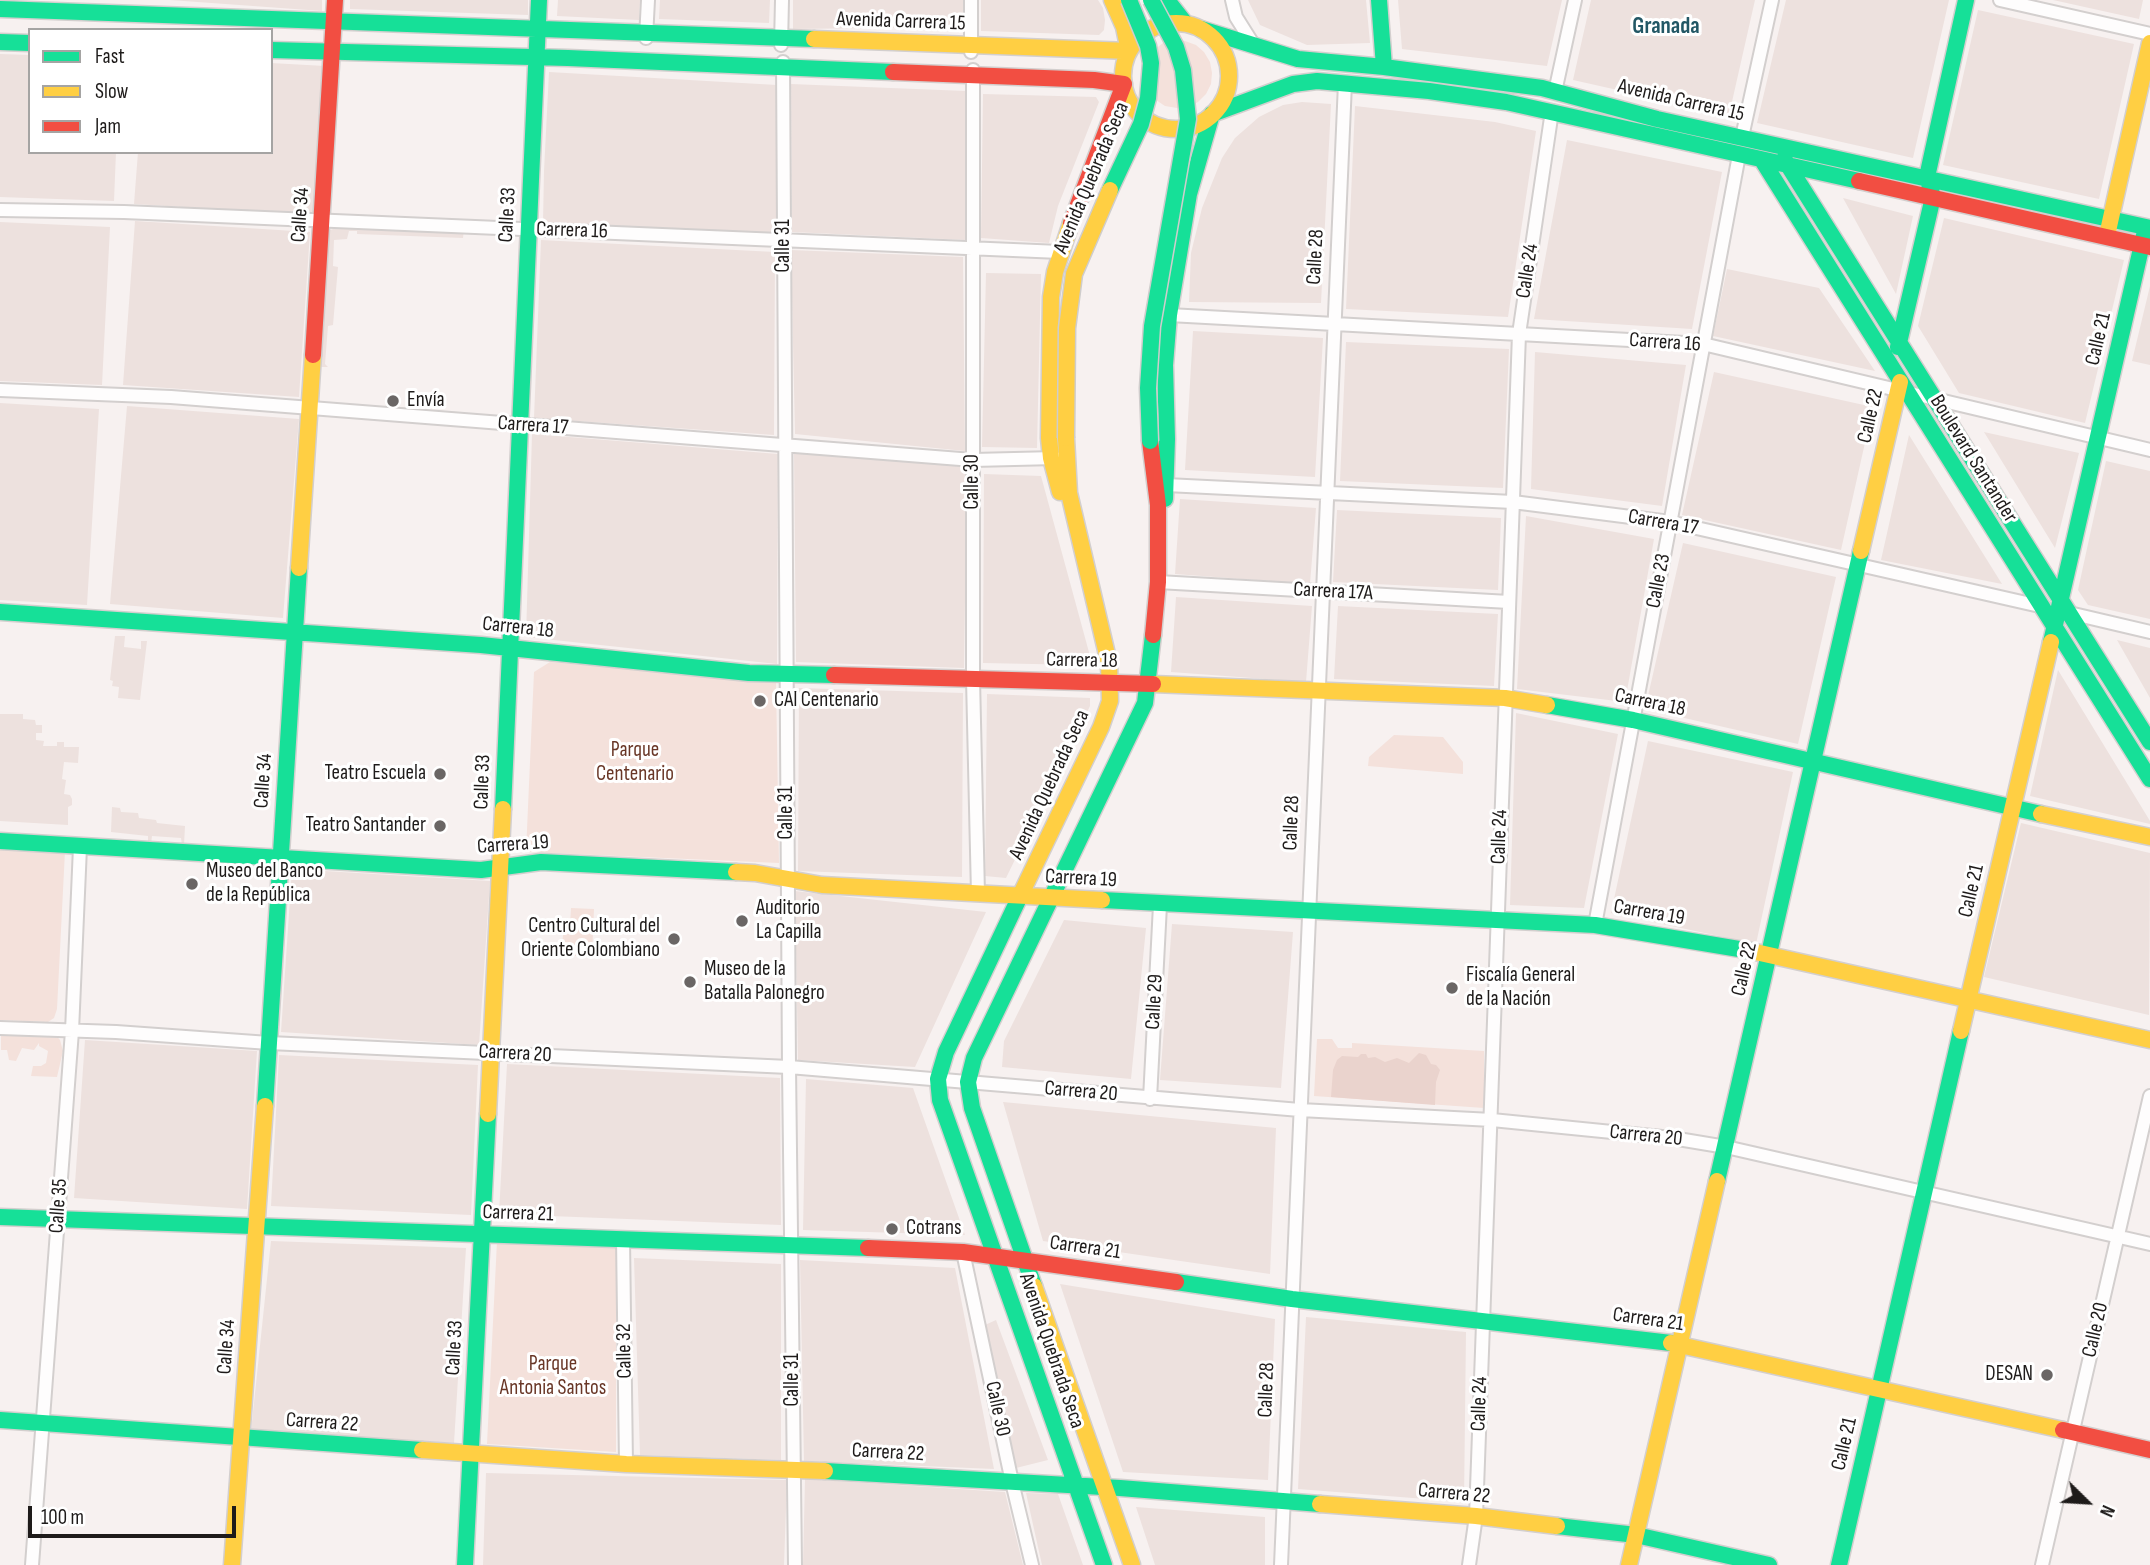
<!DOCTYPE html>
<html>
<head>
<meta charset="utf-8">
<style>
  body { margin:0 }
  #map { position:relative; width:2150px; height:1565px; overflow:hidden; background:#f7f1f0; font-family:"Sofia Sans Condensed",sans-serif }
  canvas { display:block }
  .legend { position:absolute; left:28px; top:28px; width:245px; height:126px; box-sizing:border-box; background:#fff; border:2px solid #a5a4a3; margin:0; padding:9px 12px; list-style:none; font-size:21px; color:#1e1b1a }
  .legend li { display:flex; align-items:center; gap:14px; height:35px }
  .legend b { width:35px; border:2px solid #a5a4a3 }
  .north { position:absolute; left:2052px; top:1467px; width:70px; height:70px; -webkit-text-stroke:5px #fff; paint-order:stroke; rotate:114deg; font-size:19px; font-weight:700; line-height:28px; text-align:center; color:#1e1b1a }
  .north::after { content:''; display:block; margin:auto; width:24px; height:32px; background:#1e1b1a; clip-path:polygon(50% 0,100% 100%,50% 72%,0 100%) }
  .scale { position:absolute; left:28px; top:1506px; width:208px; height:32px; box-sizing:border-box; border:4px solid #1e1b1a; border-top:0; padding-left:9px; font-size:21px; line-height:24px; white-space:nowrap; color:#1e1b1a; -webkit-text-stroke:5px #fff; paint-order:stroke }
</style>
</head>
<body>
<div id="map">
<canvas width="2150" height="1565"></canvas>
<ul class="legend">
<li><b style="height:9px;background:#16e098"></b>Fast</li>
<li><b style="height:9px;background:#ffcf43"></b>Slow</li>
<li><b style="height:9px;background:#f24e42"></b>Jam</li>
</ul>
<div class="north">N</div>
<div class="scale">100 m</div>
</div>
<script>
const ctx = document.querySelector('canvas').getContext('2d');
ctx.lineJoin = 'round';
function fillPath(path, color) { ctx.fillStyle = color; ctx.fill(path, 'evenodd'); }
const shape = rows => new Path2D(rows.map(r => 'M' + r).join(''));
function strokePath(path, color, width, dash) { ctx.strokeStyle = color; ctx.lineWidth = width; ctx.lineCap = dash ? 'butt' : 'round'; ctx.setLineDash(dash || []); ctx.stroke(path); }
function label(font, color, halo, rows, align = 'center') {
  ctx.font = font + ' "Sofia Sans Condensed",sans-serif'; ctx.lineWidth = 6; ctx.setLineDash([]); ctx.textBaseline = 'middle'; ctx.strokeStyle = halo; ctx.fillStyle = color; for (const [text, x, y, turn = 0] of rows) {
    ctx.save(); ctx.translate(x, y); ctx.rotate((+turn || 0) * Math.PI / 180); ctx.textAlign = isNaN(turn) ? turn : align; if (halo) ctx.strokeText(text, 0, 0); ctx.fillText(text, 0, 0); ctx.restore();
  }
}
fillPath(shape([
  [170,0,322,0,322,11],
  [350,0,528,0,528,15,350,9],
  [558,0,640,0,639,20,557,16],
  [660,0,770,0,769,23,659,19],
  [793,0,963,0,963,27,793,29],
  [981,0,1098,0,1103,8,1105,20,1104,30,1099,35,981,31],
  [1248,0,1366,0,1370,43,1307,45,1260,25],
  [1398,0,1562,0,1547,66,1402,49],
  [1591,0,1755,0,1729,115,1573,80],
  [1786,0,1949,0,1913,158,1757,123],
  [2053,0,2143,0,2139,19],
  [1978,10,2134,44,2099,199,1943,165],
  [0,54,30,55,30,152,116,152,114,201,0,197],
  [271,63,325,66,315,215,134,204,138,152,271,152],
  [549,72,777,85,778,233,543,223,544,171],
  [791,84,966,91,967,240,792,232],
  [983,94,1096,97,1099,102,1058,206,1049,243,981,238],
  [1302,102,1331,104,1321,303,1189,302,1191,253,1202,208,1222,158,1235,138,1259,117,1283,105],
  [1355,106,1495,122,1536,131,1508,317,1346,309],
  [1567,140,1722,172,1692,329,1534,319],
  [1843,198,1913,216,1896,294],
  [1944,218,2124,260,2085,423,1959,393,1918,326],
  [135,221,310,232,299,397,123,385],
  [0,222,110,227,102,385,0,381],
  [339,227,464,229,463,238,357,234,357,231,349,231,347,239,334,240,333,266,338,267,333,325,328,326,325,364,328,367,317,367,327,231],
  [541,240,775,252,774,435,534,418],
  [791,250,963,257,965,451,795,434],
  [1727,269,1819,288,1875,371,1713,336],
  [986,273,1041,274,1037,448,982,447],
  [2150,286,2150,365,2132,361],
  [1193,331,1323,338,1315,477,1185,470],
  [1346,342,1509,349,1503,488,1340,481],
  [1535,352,1686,365,1662,506,1531,489],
  [1714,372,1873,407,1841,550,1682,515],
  [0,403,99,409,87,605,0,600],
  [127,406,299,419,283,618,110,604],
  [1984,432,2079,453,2055,548],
  [532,434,778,454,777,664,526,637],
  [1909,435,2002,584,1881,560],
  [794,453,967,466,964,668,796,662],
  [2106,461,2150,471,2150,619,2088,605,2078,590],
  [984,474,1041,476,1090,656,1083,665,983,663],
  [1180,499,1316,508,1310,584,1175,574],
  [1337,510,1501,518,1498,590,1333,582],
  [1526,516,1654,539,1625,702,1517,689],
  [1683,543,1836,577,1798,744,1645,709],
  [1176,597,1312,606,1306,682,1171,672],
  [1338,606,1498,614,1494,686,1334,679],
  [115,636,125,636,124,647,141,649,141,641,147,641,140,700,118,698,119,687,112,686,113,681,110,680],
  [2117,640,2150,648,2150,698],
  [2058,670,2150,821,2150,824,2030,796],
  [799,688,963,693,962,877,798,871],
  [987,694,1090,698,1090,706,1006,878,985,876],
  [1516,713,1618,734,1584,908,1510,905],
  [0,714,23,714,23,719,35,720,36,725,42,725,42,733,36,733,36,740,44,741,43,746,57,746,57,742,64,742,64,747,79,747,78,763,64,762,62,779,66,780,64,794,70,795,72,799,72,805,68,807,68,825,0,821],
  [1648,741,1793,772,1756,944,1611,913],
  [112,807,120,808,121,812,138,813,139,818,156,820,157,823,185,826,184,845,182,845,181,838,152,836,151,844,148,844,148,836,111,832],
  [2021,823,2150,853,2149,1015,1984,977],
  [292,869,490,881,479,1045,281,1032],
  [795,891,986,912,915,1067,798,1060],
  [1064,920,1146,928,1131,1079,1002,1067,1004,1041],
  [1172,924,1293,932,1281,1088,1160,1080],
  [85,1040,257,1051,247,1209,74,1198],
  [279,1055,478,1065,471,1215,271,1206],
  [507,1064,780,1078,781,1225,499,1214],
  [806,1079,913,1088,965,1235,803,1230],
  [1003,1102,1276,1128,1270,1274,1043,1241],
  [271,1241,466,1248,454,1443,251,1431],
  [634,1258,781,1264,781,1460,640,1455],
  [800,1260,955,1268,994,1469,804,1461],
  [1060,1284,1275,1319,1268,1480,1123,1472],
  [1306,1317,1466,1332,1464,1502,1298,1489],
  [996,1320,1048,1460,1016,1468,985,1325],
  [486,1473,787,1480,784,1565,483,1565],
  [805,1479,1005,1492,1023,1565,803,1565],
  [1026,1493,1058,1494,1083,1565,1042,1565],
  [1136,1507,1265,1517,1265,1565,1155,1565]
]), '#ede1de');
fillPath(shape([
  [1174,40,1185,41,1196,45,1204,52,1210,62,1212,73,1211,84,1206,94,1198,102,1188,107,1177,108,1165,106,1156,100,1154,50,1163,43],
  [550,662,776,682,779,863,526,852,534,672],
  [1394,735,1443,737,1463,762,1463,774,1368,766,1369,757],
  [0,850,65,851,57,1009,54,1018,48,1022,0,1020],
  [571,908,594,909,592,957,561,955,564,926,570,925],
  [20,1033,54,1033,60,1040,63,1051,57,1077,31,1076,33,1066,41,1066,46,1063,48,1051,39,1046,39,1043,34,1050,22,1048,16,1061,9,1060,7,1050,1,1050,1,1035],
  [1317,1039,1332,1039,1338,1048,1352,1048,1352,1043,1484,1051,1484,1108,1314,1096],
  [497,1241,616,1245,616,1452,487,1444]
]), '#f4e1db');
fillPath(shape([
  [1419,1053,1426,1055,1431,1064,1436,1065,1440,1070,1436,1082,1435,1105,1331,1097,1333,1070,1337,1060,1342,1056,1358,1057,1361,1054,1366,1054,1368,1058,1375,1057,1385,1062,1397,1058,1409,1063]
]), '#ead3cd');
const street = shape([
  [1232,0,1236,17,1253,44],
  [2000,0,2150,34],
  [646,38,648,0],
  [781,45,782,0],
  [971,52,971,0],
  [783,62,789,1067,795,1565],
  [973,70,973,679,978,894],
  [1555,92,1575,0],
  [1742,137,1772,0],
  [0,210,124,212,1060,252],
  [1169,315,1703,344,2150,450],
  [0,390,171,397,973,460,1056,458],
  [1166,485,1513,502,1670,522,2044,607],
  [1158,582,1509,602],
  [2065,612,2150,632],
  [1595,925,1739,155],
  [0,1028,116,1032,269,1043,789,1067,1300,1110,1492,1120,1672,1138,1726,1147,2150,1244],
  [1150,1099,1160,905],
  [623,1239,626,1464],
  [963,1252,1012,1482,1032,1565],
  [32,1565,72,1031,80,847],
  [1281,1565,1345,83],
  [1469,1565,1476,1516,1519,334,1552,111],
  [2042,1565,2150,1096]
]);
const fast = shape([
  [1167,0,1185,23],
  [1379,0,1384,67],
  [0,9,814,39],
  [1201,29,1298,59,1384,67,1542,88,1657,119,2150,228],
  [0,42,30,43],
  [271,50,568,58,893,72],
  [1212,114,1293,84,1317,81,1429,91,1506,102,1859,181],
  [1784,159,2150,742],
  [1762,160,2150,779],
  [1898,347,1933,197,1927,177,1966,0],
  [1165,499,1167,439,1165,365,1169,315,1189,194,1212,114],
  [0,612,481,645,749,673,834,675],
  [2051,642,2145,231],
  [1547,705,1633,720,2041,814],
  [503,809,539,0],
  [0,841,481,870,541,862,736,872],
  [1021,894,946,1052,938,1079,940,1100,1104,1565],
  [1102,900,1595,925,1751,951],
  [265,1106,299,568],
  [1717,1181,1861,551],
  [0,1217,868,1248],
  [1176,1282,1292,1299,1671,1343],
  [1034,1286,972,1108,968,1082,974,1058,1145,703,1153,635],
  [0,1420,422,1450],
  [825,1471,1120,1488,1320,1504],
  [1557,1526,1636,1535,1769,1565],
  [465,1565,488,1114],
  [1839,1565,1961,1031]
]);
const slow = shape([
  [1112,0,1124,27,1129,51],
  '1123 76a53 53 0 1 1 106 0a53 53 0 1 1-106 0Z',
  [814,39,1129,51],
  [2108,231,2150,43],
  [1060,492,1051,458,1049,438,1051,297,1055,272,1071,223],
  [1861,551,1900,382],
  [299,568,313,355],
  [1153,684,1505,698,1547,705],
  [2041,814,2150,837],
  [736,872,755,873,822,885,1102,900],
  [1021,894,1101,727,1110,701,1109,663,1069,493,1066,438],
  [1751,951,2150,1040],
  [1961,1031,2051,642],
  [488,1114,503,809],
  [1034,1286,1132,1565],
  [1671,1343,2063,1430],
  [422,1450,626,1464,825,1471],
  [1320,1504,1476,1516,1557,1526],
  [232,1565,265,1106],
  [1629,1565,1717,1181]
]);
const jam = shape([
  [893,72,1094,80,1124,84],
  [1859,181,2150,247],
  [1071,223,1124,84],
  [313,355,335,0],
  [1150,441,1158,505,1158,582,1153,635],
  [834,675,1153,684],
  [868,1248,963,1252,1176,1282],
  [2063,1430,2150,1450]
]);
strokePath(street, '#d3cfce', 16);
strokePath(fast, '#d3cfce', 19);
strokePath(slow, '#d3cfce', 19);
strokePath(jam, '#d3cfce', 19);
strokePath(street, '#fefdfd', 12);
strokePath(fast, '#16e098', 16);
strokePath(slow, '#ffcf43', 16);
strokePath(jam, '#f24e42', 16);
const fastBridge = shape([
  [1110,190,1141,124,1148,98,1151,63,1148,46,1129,0],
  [1150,441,1148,388,1152,326,1188,119,1183,70,1176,47,1151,0]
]);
const slowBridge = shape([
  [1066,438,1067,328,1074,274,1110,190]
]);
strokePath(fastBridge, '#cfcdcc', 19, []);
strokePath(slowBridge, '#cfcdcc', 19, []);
strokePath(fastBridge, '#16e098', 16);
strokePath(slowBridge, '#ffcf43', 16);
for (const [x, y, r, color] of [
  [393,401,7,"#6a6665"],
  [760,701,7,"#6a6665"],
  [440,774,7,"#6a6665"],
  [440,826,7,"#6a6665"],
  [192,884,7,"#6a6665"],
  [742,921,7,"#6a6665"],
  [674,939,7,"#6a6665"],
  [690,982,7,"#6a6665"],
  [1452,988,7,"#6a6665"],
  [892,1229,7,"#6a6665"],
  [2047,1375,7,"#6a6665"]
]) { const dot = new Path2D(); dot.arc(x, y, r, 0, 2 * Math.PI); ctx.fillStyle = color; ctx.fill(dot); strokePath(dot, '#fff', 2.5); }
label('21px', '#1e1b1a', '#fff', [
  ["Avenida Carrera 15",901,22,2],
  ["Avenida Carrera 15",1681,101,13],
  ["Avenida Quebrada Seca",1092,178,-67],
  ["Calle 34",301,215,-86],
  ["Calle 33",508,215,-87],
  ["Carrera 16",572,231,2],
  ["Calle 31",784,246,-90],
  ["Calle 28",1316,257,-87],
  ["Calle 24",1528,271,-81],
  ["Calle 21",2099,339,-77],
  ["Carrera 16",1665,343,4],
  ["Calle 22",1871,416,-77],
  ["Carrera 17",533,426,4],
  ["Boulevard Santander",1973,459,58],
  ["Calle 30",973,482,-90],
  ["Carrera 17",1663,523,10],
  ["Calle 23",1659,581,-79],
  ["Carrera 17A",1333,592,3],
  ["Carrera 18",518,628,6],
  ["Carrera 18",1082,661,1],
  ["Carrera 18",1650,703,12],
  ["Calle 34",264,781,-86],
  ["Calle 33",483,782,-88],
  ["Avenida Quebrada Seca",1050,785,-65],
  ["Calle 31",787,813,-90],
  ["Calle 28",1292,823,-88],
  ["Calle 24",1500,837,-88],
  ["Carrera 19",513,845,-4],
  ["Carrera 19",1081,879,3],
  ["Calle 21",1972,891,-77],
  ["Carrera 19",1649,913,10],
  ["Calle 22",1745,969,-77],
  ["Calle 29",1155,1002,-87],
  ["Carrera 20",515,1054,3],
  ["Carrera 20",1081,1092,5],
  ["Carrera 20",1646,1136,6],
  ["Calle 35",59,1206,-86],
  ["Carrera 21",518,1214,2],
  ["Carrera 21",1085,1248,8],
  ["Carrera 21",1648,1320,8],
  ["Calle 20",2096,1330,-77],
  ["Calle 34",227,1347,-86],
  ["Calle 33",455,1348,-87],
  ["Calle 32",625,1351,-91],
  ["Avenida Quebrada Seca",1051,1351,71],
  ["Calle 31",793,1380,-90],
  ["Calle 28",1267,1390,-88],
  ["Calle 24",1480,1404,-88],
  ["Calle 30",997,1409,78],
  ["Carrera 22",322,1423,4],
  ["Calle 21",1845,1444,-77],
  ["Carrera 22",888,1453,3],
  ["Carrera 22",1454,1494,5]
]);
label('21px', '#1e1b1a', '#fff', [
  ["Envía",407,401],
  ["CAI Centenario",774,701],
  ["Teatro Escuela",426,774,"right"],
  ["Teatro Santander",426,826,"right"],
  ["Museo del Banco",206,872],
  ["de la República",206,896],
  ["Auditorio",756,909],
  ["La Capilla",756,933],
  ["Centro Cultural del",660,927,"right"],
  ["Oriente Colombiano",660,951,"right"],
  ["Museo de la",704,970],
  ["Batalla Palonegro",704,994],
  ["Fiscalía General",1466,976],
  ["de la Nación",1466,1000],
  ["Cotrans",906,1229],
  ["DESAN",2033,1375,"right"]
], 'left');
label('21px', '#693727', '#fff', [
  ["Parque",635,751],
  ["Centenario",635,775],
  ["Parque",553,1365],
  ["Antonia Santos",553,1389]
]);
label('bold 23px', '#225765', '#fff', [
  ["Granada",1666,27]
]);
</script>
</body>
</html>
